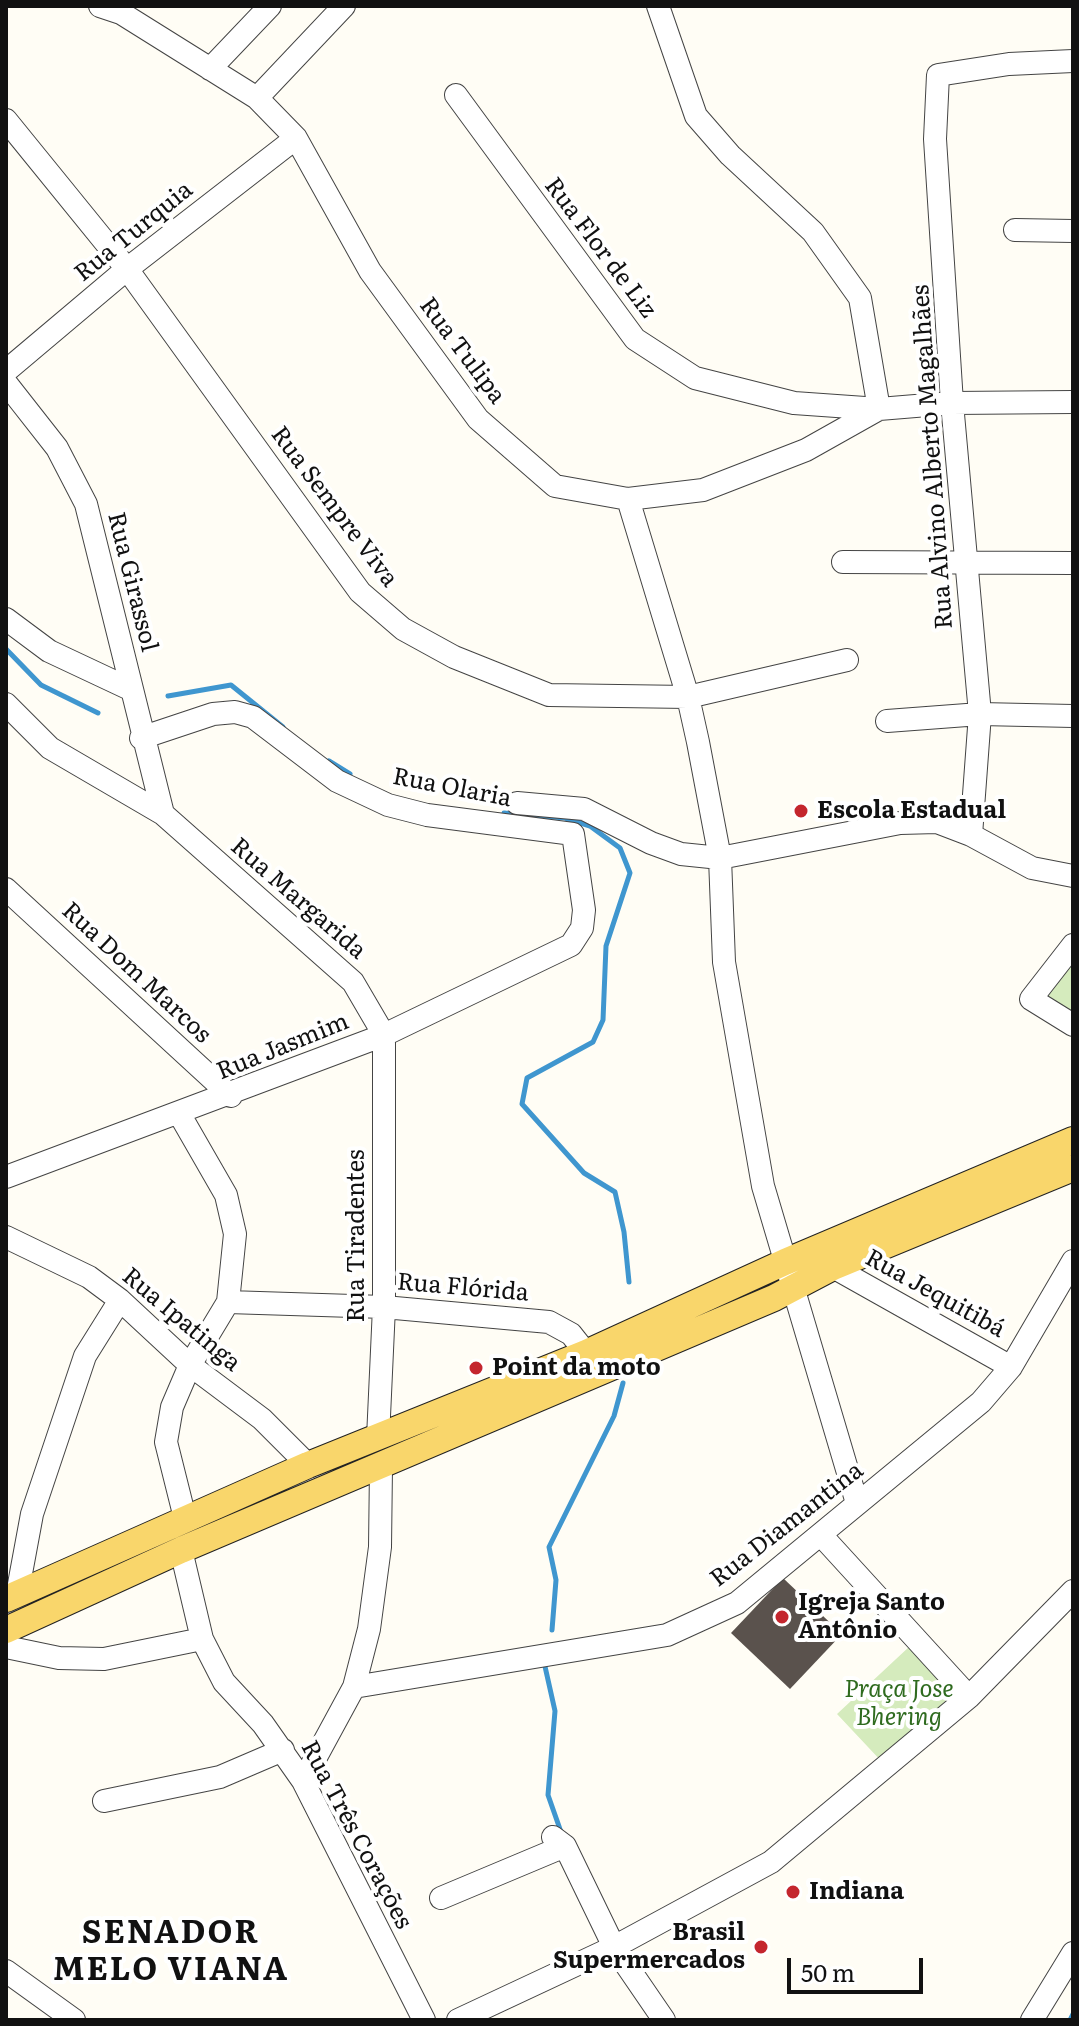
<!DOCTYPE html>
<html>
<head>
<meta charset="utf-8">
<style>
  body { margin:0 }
  #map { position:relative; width:1079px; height:2026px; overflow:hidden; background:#fffdf5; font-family:Literata,serif }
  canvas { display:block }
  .frame { position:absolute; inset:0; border:8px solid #111; pointer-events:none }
  .scale { position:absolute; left:787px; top:1958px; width:136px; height:36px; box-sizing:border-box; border:4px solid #111; border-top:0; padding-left:10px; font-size:24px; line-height:28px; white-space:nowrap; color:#111; -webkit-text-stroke:6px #fff; paint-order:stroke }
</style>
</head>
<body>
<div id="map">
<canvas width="1079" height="2026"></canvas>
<div class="frame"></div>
<div class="scale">50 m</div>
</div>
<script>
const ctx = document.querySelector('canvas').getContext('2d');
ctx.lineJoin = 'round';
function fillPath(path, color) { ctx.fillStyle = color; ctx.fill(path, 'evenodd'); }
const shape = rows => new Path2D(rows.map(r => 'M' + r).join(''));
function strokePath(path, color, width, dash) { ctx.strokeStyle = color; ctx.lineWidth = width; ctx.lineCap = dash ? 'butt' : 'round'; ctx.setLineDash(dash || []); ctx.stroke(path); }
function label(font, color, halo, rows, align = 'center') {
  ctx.font = font + ' Literata,serif'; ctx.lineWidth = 8; ctx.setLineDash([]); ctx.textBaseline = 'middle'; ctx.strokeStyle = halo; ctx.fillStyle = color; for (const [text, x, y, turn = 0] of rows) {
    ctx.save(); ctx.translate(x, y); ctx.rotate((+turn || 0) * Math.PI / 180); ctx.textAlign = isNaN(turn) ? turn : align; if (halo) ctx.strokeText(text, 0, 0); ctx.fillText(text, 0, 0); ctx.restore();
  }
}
fillPath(shape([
  [1073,958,1073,1014,1041,997],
  [910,1646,958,1698,883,1763,837,1714]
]), '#d5ebbd');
strokePath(shape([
  [6,649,41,685,98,713],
  [168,696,231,685,283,727],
  [329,761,350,774],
  [504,813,565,818,590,826,620,848,630,873,606,946,603,1020,593,1042,527,1078,522,1104,584,1173,615,1192,624,1232,629,1282],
  [552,1630,556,1580,549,1547,614,1416,623,1383],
  [544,1662,555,1711,548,1795,561,1832],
  [1070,2020,1073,2014]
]), '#3f96cf', 5);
fillPath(shape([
  [783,1578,842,1634,790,1689,731,1633]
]), '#5a524d');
const minor = shape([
  [100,6,121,13,257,98,296,138,370,271,478,419,555,486,628,499,703,490,806,450,879,409],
  [658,6,696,116,730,155,813,232,860,298,879,409],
  [210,69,270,6],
  [456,95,635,339,695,378,794,403,879,409,952,403,1073,402],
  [257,98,344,6],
  [6,120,127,269,360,592,403,629,454,657,549,695,688,697,847,660],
  [1015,230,1073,231],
  [6,371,127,269,296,138],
  [6,383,57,448,86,504,163,814],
  [628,499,688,697,698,742,720,858,724,962,763,1186,857,1503],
  [843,562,1073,563],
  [6,619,49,651,132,690],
  [6,704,50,748,163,814,353,982,384,1035,384,1307,378,1438],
  [887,721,980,714,1073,716],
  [517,803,584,809,651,843,681,854,720,858,900,823,937,822,971,835,1032,868,1073,876],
  [971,835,980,714,952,403,935,139,938,75,1009,64,1073,61],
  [6,889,231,1096],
  [1073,945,1031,999,1073,1025],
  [180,1115,226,1195,235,1234,228,1302,190,1365,172,1407,166,1442,185,1518],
  [6,1177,384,1035,571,945,582,928,584,910,573,834,427,815,388,805,337,781,253,717,235,712,213,714,141,738],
  [6,1237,89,1277,120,1300,190,1365,262,1419,308,1465],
  [833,1267,1011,1367],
  [228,1302,384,1307,549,1322,571,1334,586,1353],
  [821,1535,969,1697],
  [181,1550,202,1639,224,1682,263,1724,303,1781,424,2020],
  [17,1595,32,1514,85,1356,120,1300],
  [6,1647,59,1658,104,1659,202,1639],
  [354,1687,369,1629,380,1547,381,1467],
  [303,1781,354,1687,667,1635,737,1603,981,1402,1011,1367,1073,1261],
  [104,1801,220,1777,283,1750],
  [553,1837,565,1846,614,1947,664,2020],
  [441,1898,565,1846],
  [6,1971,74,2020],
  [458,2020,614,1947,771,1862,969,1697,1073,1591],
  [1032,2020,1073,1953]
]);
const major = shape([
  [6,1599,308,1465,586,1353,785,1262,1073,1140],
  [6,1630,181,1550,774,1298,833,1267,1073,1168]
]);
strokePath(minor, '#444', 24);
strokePath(major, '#222', 28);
strokePath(minor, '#fff', 22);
strokePath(major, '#f9d66b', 26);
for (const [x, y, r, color] of [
  [801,811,8,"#c4262e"],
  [476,1368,8,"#c4262e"],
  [782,1617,8,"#c4262e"],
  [793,1892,8,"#c4262e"],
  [761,1947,8,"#c4262e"]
]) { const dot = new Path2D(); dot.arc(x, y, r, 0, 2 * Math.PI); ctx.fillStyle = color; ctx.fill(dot); strokePath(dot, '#fff', 3); }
label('24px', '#111', '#fff', [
  ["Rua Turquia",134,232,-39],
  ["Rua Flor de Liz",600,248,53],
  ["Rua Tulipa",462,351,53],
  ["Rua Alvino Alberto Magalhães",933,457,-94],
  ["Rua Sempre Viva",334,507,53],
  ["Rua Girassol",132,582,76],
  ["Rua Olaria",452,788,11],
  ["Rua Margarida",298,899,41],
  ["Rua Dom Marcos",136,973,43],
  ["Rua Jasmim",283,1047,-22],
  ["Rua Tiradentes",357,1236,-90],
  ["Rua Flórida",463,1288,5],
  ["Rua Jequitibá",935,1294,29],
  ["Rua Ipatinga",181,1320,40],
  ["Rua Diamantina",787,1525,-38],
  ["Rua Três Corações",356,1835,62]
]);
label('bold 24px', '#111', '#fff', [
  ["Escola Estadual",817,811],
  ["Point da moto",492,1368],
  ["Igreja Santo",798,1603],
  ["Antônio",798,1631],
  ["Indiana",809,1892],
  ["Brasil",745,1933,"right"],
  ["Supermercados",745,1961,"right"]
], 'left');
label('italic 24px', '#2f6b1f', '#fff', [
  ["Praça Jose",899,1690],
  ["Bhering",899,1718]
]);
ctx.letterSpacing = '2px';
label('bold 32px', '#111', '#fff', [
  ["SENADOR",171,1934],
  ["MELO VIANA",171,1971]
]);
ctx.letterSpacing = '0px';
</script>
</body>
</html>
